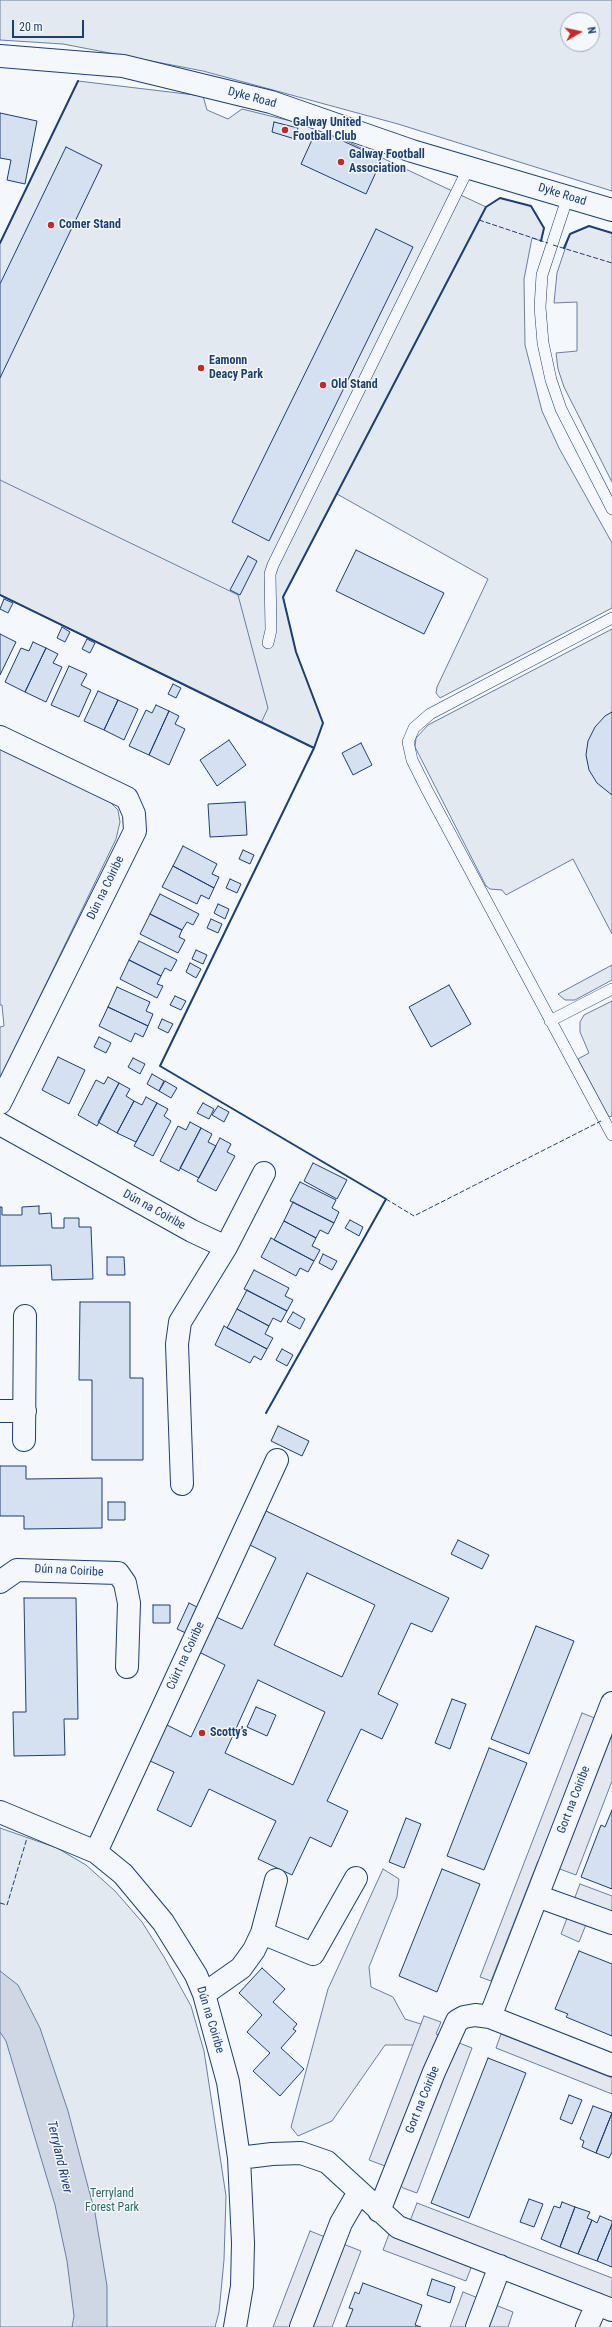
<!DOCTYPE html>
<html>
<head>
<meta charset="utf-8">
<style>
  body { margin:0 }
  #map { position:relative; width:612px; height:2327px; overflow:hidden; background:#f4f7fb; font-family:"Roboto Condensed",sans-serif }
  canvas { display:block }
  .north { position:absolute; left:560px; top:12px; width:40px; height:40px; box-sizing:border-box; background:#f4f7fb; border:1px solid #9eadc5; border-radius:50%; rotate:81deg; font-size:11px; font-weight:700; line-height:16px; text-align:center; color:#1d3f73 }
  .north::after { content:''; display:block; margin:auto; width:14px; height:18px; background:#c62828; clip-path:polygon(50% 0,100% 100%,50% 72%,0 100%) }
  .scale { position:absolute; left:12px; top:20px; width:72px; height:18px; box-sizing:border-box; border:2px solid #1d3f73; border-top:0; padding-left:5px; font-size:12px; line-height:14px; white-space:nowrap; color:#1d3f73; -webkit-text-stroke:3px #f4f7fb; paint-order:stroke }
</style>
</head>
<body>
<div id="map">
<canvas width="612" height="2327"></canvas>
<div class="north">N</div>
<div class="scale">20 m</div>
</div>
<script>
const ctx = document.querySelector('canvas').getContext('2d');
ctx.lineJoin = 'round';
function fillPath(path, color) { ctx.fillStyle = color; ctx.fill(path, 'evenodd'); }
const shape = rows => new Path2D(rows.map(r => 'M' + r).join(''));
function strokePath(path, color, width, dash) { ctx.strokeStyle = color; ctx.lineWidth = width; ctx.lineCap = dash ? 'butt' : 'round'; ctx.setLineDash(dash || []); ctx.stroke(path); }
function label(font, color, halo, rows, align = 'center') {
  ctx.font = font + ' "Roboto Condensed",sans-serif'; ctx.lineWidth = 3; ctx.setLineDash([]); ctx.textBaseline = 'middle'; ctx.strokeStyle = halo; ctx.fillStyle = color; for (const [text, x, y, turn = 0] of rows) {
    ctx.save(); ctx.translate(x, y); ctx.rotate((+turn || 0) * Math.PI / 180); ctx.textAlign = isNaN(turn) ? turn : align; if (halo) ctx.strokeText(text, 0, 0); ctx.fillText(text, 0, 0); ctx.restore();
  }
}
const green = shape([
  [0,0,612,0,612,191,398,124,203,71,63,44,0,40,0,0],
  [568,20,592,20,592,44,568,44,568,20],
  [78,81,203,96,207,110,228,119,242,109,319,128,486,207,500,198,531,206,544,228,541,241,532,238,524,279,525,345,542,411,559,448,612,543,612,608,440,698,436,693,437,687,488,579,337,494,283,597,296,652,323,723,314,748,0,595,0,243,78,81],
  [589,226,612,233,612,482,564,387,558,369,556,353,577,351,577,302,554,303,557,273,570,234,589,226],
  [612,629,612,934,573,859,506,895,502,890,490,889,486,886,415,747,416,738,428,725,612,629],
  [0,747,110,802,118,810,120,822,116,839,0,1079,0,1027,4,1026,2,1005,0,1005,0,747],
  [612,965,612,980,575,1000,565,1000,558,994,612,965],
  [612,1001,612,1116,609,1117,578,1059,589,1053,580,1032,580,1022,584,1015,612,1001],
  [0,1828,57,1848,86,1865,115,1891,142,1922,164,1957,191,2006,204,2051,226,2196,224,2260,219,2312,215,2327,0,2327,0,1828],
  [383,1869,399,1879,397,1897,369,1967,371,1987,393,1997,405,2019,427,2026,420,2045,385,2045,332,2121,298,2136,291,2127,328,1989,383,1869]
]);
fillPath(green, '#e3e9f0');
strokePath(green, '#687fa3', 1);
const parking = shape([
  [0,480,238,595,268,708,261,723,0,595,0,480],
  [582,1713,612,1725,612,1781,576,1875,538,1861,491,1981,480,1977,582,1713],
  [580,1884,612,1896,612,1914,593,1907,579,1942,561,1934,580,1884],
  [424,2016,441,2022,436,2034,472,2048,417,2193,403,2188,385,2166,369,2160,424,2016],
  [501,2034,612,2078,612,2094,496,2048,501,2034],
  [417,2203,612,2278,612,2298,479,2247,466,2281,383,2250,389,2234,403,2239,417,2203],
  [310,2231,361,2251,332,2327,273,2327,310,2231],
  [463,2292,513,2312,508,2327,450,2327,463,2292]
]);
fillPath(parking, '#e3e8f0');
strokePath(parking, '#687fa3', 1);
const water = shape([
  [0,1971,18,1985,40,2028,68,2111,95,2213,107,2286,107,2327,72,2327,74,2316,67,2261,55,2205,6,2041,0,2032,0,1971]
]);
fillPath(water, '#cfd7e4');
strokePath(water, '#687fa3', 1);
const building = shape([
  [0,113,37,121,25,184,7,180,11,160,0,158,0,113],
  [274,122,298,128,295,139,272,132,274,122],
  [317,129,382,159,366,194,301,164,317,129],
  [66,147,102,165,0,378,0,284,66,147],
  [376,229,413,247,269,541,232,522,376,229],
  [356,550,444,593,424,634,336,591,356,550],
  [248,556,257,561,240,595,230,590,248,556],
  [4,599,13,603,8,613,0,609,4,599],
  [62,627,70,632,65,642,57,638,62,627],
  [0,634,16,642,0,675,0,634],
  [87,639,95,643,90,653,82,649,87,639],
  [33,642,46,648,25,692,5,682,21,648,29,651,33,642],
  [46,648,58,654,53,663,62,667,46,702,25,692,46,648],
  [69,666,87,674,81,685,91,690,79,717,51,705,69,666],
  [173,684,181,688,176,698,168,694,173,684],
  [98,691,118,700,104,730,84,721,98,691],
  [118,700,138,709,124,740,104,730,118,700],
  [156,705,169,711,149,755,129,746,146,710,152,713,156,705],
  [169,711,179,716,175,724,185,729,169,765,149,755,169,711],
  [612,712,612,795,597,783,589,770,586,755,588,741,595,727,605,716,612,712],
  [229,740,246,765,217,786,200,760,229,740],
  [361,743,372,765,353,775,342,753,361,743],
  [245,802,247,835,210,837,208,804,245,802],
  [183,846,217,864,212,874,219,877,214,888,173,866,183,846],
  [243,850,254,855,250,864,239,859,243,850],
  [173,866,214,888,209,899,201,895,197,904,162,887,173,866],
  [230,879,241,884,237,893,226,888,230,879],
  [160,894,199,914,193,925,187,922,182,930,150,914,160,894],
  [218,904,229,909,225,919,214,913,218,904],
  [150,914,182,930,179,937,185,940,178,953,140,934,150,914],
  [211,919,222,924,218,933,207,928,211,919],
  [139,941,177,960,171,971,165,968,161,976,129,960,139,941],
  [196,950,207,955,203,964,192,959,196,950],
  [129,960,161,976,157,984,163,986,157,998,120,979,129,960],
  [190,963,201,969,196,978,186,972,190,963],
  [449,985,471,1024,431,1047,409,1007,449,985],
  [117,987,150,1002,146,1011,153,1014,148,1026,108,1007,117,987],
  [175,996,186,1001,181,1010,170,1005,175,996],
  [108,1007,148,1026,143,1037,135,1033,131,1042,99,1026,108,1007],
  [162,1019,173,1024,168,1033,158,1028,162,1019],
  [99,1037,111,1043,106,1053,94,1047,99,1037],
  [58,1057,85,1070,69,1104,42,1090,58,1057],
  [133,1058,145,1064,140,1074,128,1067,133,1058],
  [152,1074,164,1081,159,1091,147,1084,152,1074],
  [108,1077,119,1083,97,1126,78,1115,96,1080,104,1084,108,1077],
  [165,1081,177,1088,171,1098,159,1091,165,1081],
  [119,1083,130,1089,126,1096,134,1101,117,1133,98,1122,119,1083],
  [146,1097,157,1103,136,1142,117,1133,134,1101,142,1105,146,1097],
  [157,1103,168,1109,164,1116,171,1121,153,1156,134,1146,157,1103],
  [203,1103,214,1109,209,1119,197,1113,203,1103],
  [218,1106,229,1112,224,1122,212,1115,218,1106],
  [190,1122,201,1128,179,1171,160,1161,178,1126,186,1130,190,1122],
  [201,1128,212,1134,208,1142,216,1146,199,1178,180,1168,201,1128],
  [220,1138,231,1144,227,1152,235,1156,216,1191,197,1181,220,1138],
  [313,1163,347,1180,337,1199,304,1181,313,1163],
  [300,1182,336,1200,332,1208,339,1212,334,1223,290,1201,300,1182],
  [293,1202,334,1223,328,1234,320,1230,316,1238,284,1221,293,1202],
  [39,1206,39,1214,51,1213,52,1228,64,1228,64,1218,79,1218,79,1227,91,1227,93,1279,52,1280,51,1265,0,1266,0,1207,2,1207,2,1215,22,1215,22,1207,39,1206],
  [350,1220,363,1227,359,1236,345,1228,350,1220],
  [284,1221,316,1238,312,1246,320,1250,314,1261,274,1240,284,1221],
  [271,1238,314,1261,308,1272,300,1268,296,1276,261,1257,271,1238],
  [323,1254,337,1261,332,1270,319,1263,323,1254],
  [107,1257,124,1257,125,1275,107,1275,107,1257],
  [254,1270,289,1288,285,1296,293,1300,287,1311,244,1289,254,1270],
  [247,1290,287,1311,281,1322,273,1318,269,1326,237,1309,247,1290],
  [80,1302,130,1302,130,1378,143,1378,143,1460,92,1460,92,1380,79,1380,80,1302],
  [237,1309,269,1326,265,1334,273,1338,267,1349,227,1328,237,1309],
  [293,1312,305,1319,300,1329,287,1322,293,1312],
  [224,1326,267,1349,261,1360,254,1356,250,1363,215,1345,224,1326],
  [282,1349,293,1355,287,1366,276,1360,282,1349],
  [278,1426,309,1441,302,1456,271,1441,278,1426],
  [0,1466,26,1466,26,1479,102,1478,102,1528,24,1529,24,1516,0,1516,0,1466],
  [108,1502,125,1502,125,1520,108,1520,108,1502],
  [266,1511,449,1598,432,1632,411,1623,378,1694,398,1704,382,1739,361,1729,327,1801,348,1811,331,1847,310,1837,292,1875,258,1859,276,1821,209,1789,191,1827,157,1810,174,1772,148,1760,165,1724,191,1737,225,1665,199,1652,216,1617,242,1629,276,1558,250,1545,266,1511],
  [307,1573,375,1605,342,1677,274,1645,307,1573],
  [258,1680,325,1712,293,1785,225,1753,258,1680],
  [458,1540,489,1555,482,1569,451,1554,458,1540],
  [24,1598,76,1598,78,1719,64,1719,65,1755,14,1756,13,1712,26,1712,24,1598],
  [189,1603,199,1608,188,1634,177,1629,189,1603],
  [153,1605,170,1605,170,1623,153,1623,153,1605],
  [536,1626,574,1641,529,1754,491,1739,536,1626],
  [452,1699,466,1704,450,1749,435,1743,452,1699],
  [256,1707,276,1715,267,1736,247,1727,256,1707],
  [489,1748,527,1763,484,1870,447,1856,489,1748],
  [612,1810,612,1889,581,1877,601,1825,605,1827,612,1810],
  [406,1818,421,1824,404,1868,389,1862,406,1818],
  [442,1869,480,1884,437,1992,399,1976,442,1869],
  [579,1951,612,1964,612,2036,566,2017,568,2014,555,2009,579,1951],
  [262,1968,285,1989,273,2002,297,2024,293,2029,296,2031,281,2048,304,2069,280,2096,253,2071,270,2053,247,2032,262,2015,239,1993,262,1968],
  [488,2058,526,2073,469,2218,431,2203,488,2058],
  [569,2095,582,2100,572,2124,560,2119,569,2095],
  [593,2106,612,2113,596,2153,582,2147,584,2141,580,2139,593,2106],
  [612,2113,612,2152,609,2158,596,2153,612,2113],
  [529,2199,543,2204,534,2227,520,2222,529,2199],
  [562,2202,575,2207,560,2247,541,2239,554,2206,560,2208,562,2202],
  [575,2207,590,2212,587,2218,592,2220,578,2254,560,2247,575,2207],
  [600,2216,612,2221,612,2224,597,2261,578,2254,592,2220,597,2223,600,2216],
  [612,2224,612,2267,597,2261,612,2224],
  [432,2279,455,2287,450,2303,427,2295,432,2279],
  [363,2283,422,2305,415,2325,421,2327,346,2327,353,2309,349,2308,355,2292,359,2294,363,2283]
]);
fillPath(building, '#d5e0f0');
strokePath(building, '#1d3f73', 1);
const service = shape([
  [568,196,542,275,540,307,543,343,551,380,561,409,612,509],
  [612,618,430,714,414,728,408,742,412,760,427,790,612,1135],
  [268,643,271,630,270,574,273,565,469,167],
  [550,1021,612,989]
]);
const minor = shape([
  [0,737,127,798,134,814,135,831,0,1103],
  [0,1124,192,1231,226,1247],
  [0,1411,25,1411],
  [24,1440,25,1316],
  [182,1484,177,1344,180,1322,226,1247,264,1173],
  [0,1582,17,1570,118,1573,125,1583,129,1603,127,1667],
  [0,1812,96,1852,123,1874,163,1922,196,1975,204,1994,228,2082,239,2158,243,2243,242,2286,235,2327],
  [96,1852,277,1460],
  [537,1896,612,1923],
  [262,1933,313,1954,356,1878],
  [204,1994,241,1968,254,1950,262,1933,276,1880],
  [490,2017,612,1703],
  [239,2158,272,2154,301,2153,327,2162,398,2227,612,2310],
  [379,2211,434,2072,457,2021,464,2017,475,2015,490,2017,612,2065],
  [301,2327,341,2223,359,2192],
  [477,2327,500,2266],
  [587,2327,597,2304]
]);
const tertiary = shape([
  [0,56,123,66,271,102,412,151,612,210]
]);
strokePath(service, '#1d3f73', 12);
strokePath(minor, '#1d3f73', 24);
strokePath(tertiary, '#1d3f73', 24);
strokePath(service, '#f4f7fb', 11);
strokePath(minor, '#f4f7fb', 22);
strokePath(tertiary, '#f4f7fb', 22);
strokePath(shape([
  [479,220,548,243],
  [553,245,612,263],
  [386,1199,414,1216,601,1121],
  [0,1903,7,1905,27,1838]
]), '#1d3f73', 1, [5, 2]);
strokePath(shape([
  [0,243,78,81],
  [564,248,570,234,589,226,612,233],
  [0,595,314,748],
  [266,1413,386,1199,160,1066,314,748,323,723,296,652,283,597,486,207,500,198,531,206,544,228,541,241]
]), '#1d3f73', 2);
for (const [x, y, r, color] of [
  [285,130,4,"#c62828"],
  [341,162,4,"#c62828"],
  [51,225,4,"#c62828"],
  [201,368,4,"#c62828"],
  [323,385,4,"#c62828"],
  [202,1733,4,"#c62828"]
]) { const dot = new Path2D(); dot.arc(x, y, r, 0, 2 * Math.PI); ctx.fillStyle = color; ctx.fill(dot); strokePath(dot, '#f4f7fb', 1.5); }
label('12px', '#1d3f73', '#f4f7fb', [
  ["Dyke Road",252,98,15],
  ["Dyke Road",562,195,17],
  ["Dún na Coiribe",106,888,-64],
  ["Dún na Coiribe",154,1210,29],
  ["Dún na Coiribe",69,1571,3],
  ["Cúirt na Coiribe",186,1656,-65],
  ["Gort na Coiribe",574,1800,-69],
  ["Dún na Coiribe",210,2020,73],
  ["Gort na Coiribe",423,2100,-68]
]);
label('bold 12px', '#1d3f73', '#f4f7fb', [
  ["Galway United",293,123],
  ["Football Club",293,137],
  ["Galway Football",349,155],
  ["Association",349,169],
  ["Comer Stand",59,225],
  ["Eamonn",209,361],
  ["Deacy Park",209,375],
  ["Old Stand",331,385],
  ["Scotty’s",210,1733]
], 'left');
label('12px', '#2c6c60', '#f4f7fb', [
  ["Terryland",112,2194],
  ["Forest Park",112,2208]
]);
label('italic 13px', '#1d3f73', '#f4f7fb', [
  ["Terryland River",59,2157,77]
]);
</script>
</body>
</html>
